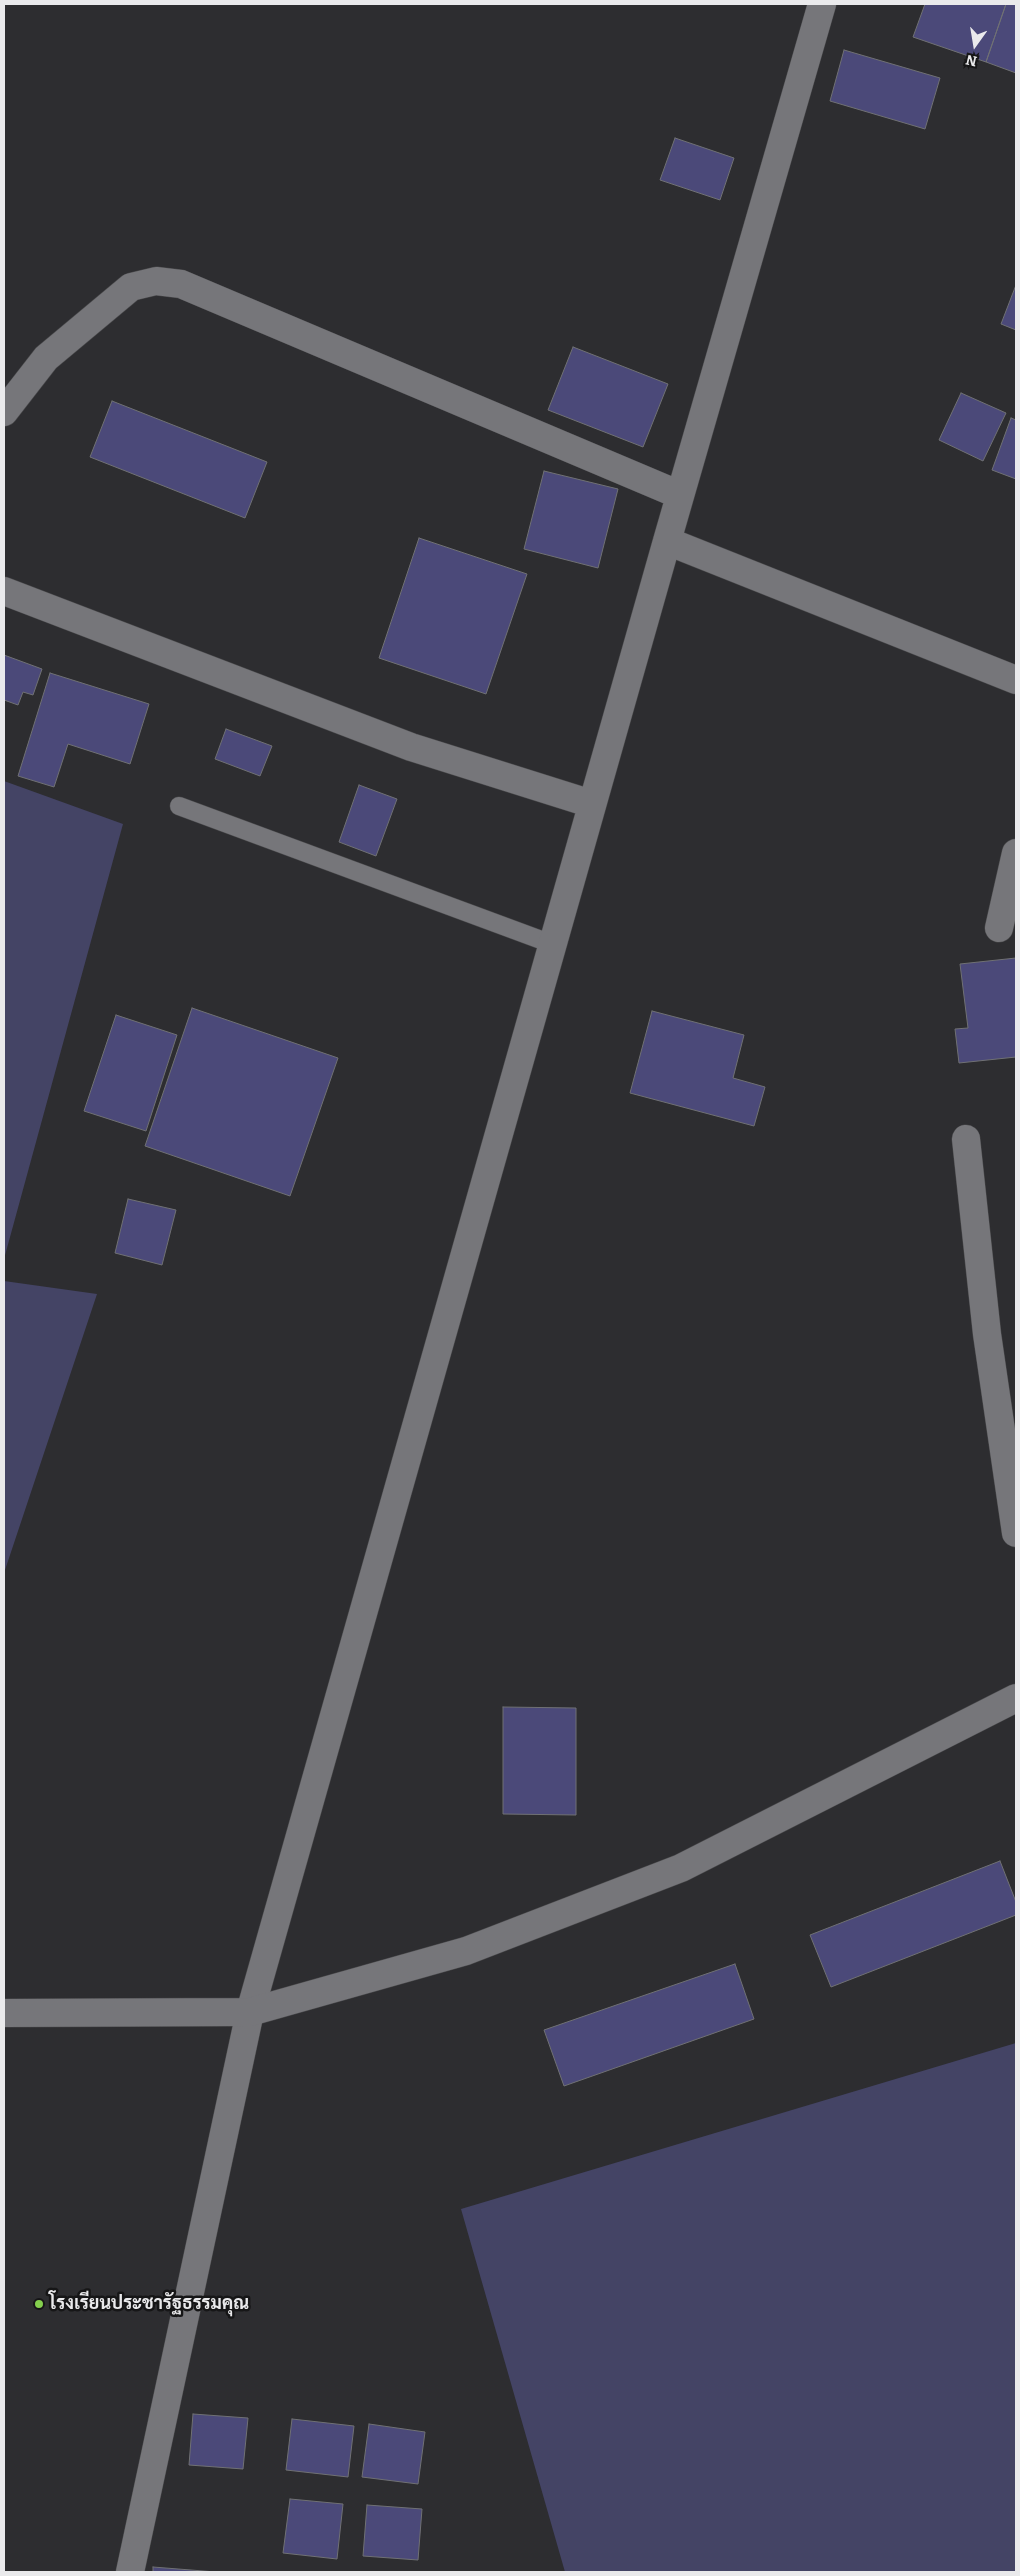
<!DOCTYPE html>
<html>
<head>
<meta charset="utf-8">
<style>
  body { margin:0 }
  #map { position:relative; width:1020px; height:2576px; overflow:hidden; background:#2d2d30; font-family:Bitter,serif }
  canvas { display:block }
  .frame { position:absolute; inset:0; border:5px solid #eaeaec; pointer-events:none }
  .north { position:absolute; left:950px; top:20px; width:50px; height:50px; -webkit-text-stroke:4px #161617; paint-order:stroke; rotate:193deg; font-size:14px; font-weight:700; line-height:20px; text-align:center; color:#eaeaec }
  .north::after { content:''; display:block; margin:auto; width:18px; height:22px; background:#eaeaec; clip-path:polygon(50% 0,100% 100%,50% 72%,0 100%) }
</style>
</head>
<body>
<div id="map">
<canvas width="1020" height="2576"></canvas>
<div class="frame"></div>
<div class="north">N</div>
</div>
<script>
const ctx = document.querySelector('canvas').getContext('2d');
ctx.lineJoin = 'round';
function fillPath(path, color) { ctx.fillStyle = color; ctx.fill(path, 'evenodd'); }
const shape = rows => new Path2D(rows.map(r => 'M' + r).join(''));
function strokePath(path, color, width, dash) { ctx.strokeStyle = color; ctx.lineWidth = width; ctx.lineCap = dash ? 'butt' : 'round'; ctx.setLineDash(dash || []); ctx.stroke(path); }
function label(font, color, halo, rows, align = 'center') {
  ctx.font = font + ' Bitter,Sarabun,serif'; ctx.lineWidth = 5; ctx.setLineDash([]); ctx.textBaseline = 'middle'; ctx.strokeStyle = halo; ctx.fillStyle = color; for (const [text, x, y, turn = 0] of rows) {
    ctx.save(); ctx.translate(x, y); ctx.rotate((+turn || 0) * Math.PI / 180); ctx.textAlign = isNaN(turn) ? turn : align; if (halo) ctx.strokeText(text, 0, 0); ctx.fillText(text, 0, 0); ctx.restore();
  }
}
fillPath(shape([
  [4,781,123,824,4,1259],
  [4,1281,97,1294,4,1573],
  [1016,2043,1016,2572,565,2572,461,2209]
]), '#444465');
const building = shape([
  [925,4,1006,4,986,62,913,37,925,4],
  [1006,4,1016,4,1016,73,986,62,1006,4],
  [844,50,940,78,925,129,830,101,844,50],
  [675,138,734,158,720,200,660,180,675,138],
  [1016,285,1016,330,1001,324,1016,285],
  [573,347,668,384,643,447,548,410,573,347],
  [961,393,1006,413,983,461,939,440,961,393],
  [112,401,267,462,245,518,90,457,112,401],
  [1011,418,1016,420,1016,479,992,470,1011,418],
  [544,471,618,489,598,568,524,549,544,471],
  [419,538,527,574,486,694,379,658,419,538],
  [4,655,42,669,33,695,23,692,18,705,4,700,4,655],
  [50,673,149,704,130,764,68,744,54,787,18,776,50,673],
  [226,729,272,746,260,776,215,759,226,729],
  [359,785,397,799,376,856,339,842,359,785],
  [1016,958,1016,1057,959,1063,955,1029,968,1028,960,964,1016,958],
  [192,1008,338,1058,290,1196,145,1146,192,1008],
  [652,1011,744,1035,733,1078,765,1087,754,1126,630,1093,652,1011],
  [116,1015,177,1035,146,1131,84,1111,116,1015],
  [128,1199,176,1210,162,1265,115,1253,128,1199],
  [503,1707,576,1708,576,1815,503,1814,503,1707],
  [1000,1861,1016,1902,1016,1915,831,1987,810,1935,1000,1861],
  [735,1964,754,2019,564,2086,544,2030,735,1964],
  [193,2414,248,2418,243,2469,189,2465,193,2414],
  [292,2419,354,2426,348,2477,286,2470,292,2419],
  [369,2424,425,2432,418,2484,362,2477,369,2424],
  [290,2499,343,2504,337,2559,283,2553,290,2499],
  [367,2505,422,2509,418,2560,363,2556,367,2505],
  [153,2567,216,2572,153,2572,153,2567]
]);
fillPath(building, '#4b4979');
strokePath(building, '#707174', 1);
const service = shape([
  [179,806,552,944]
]);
const minor = shape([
  [4,412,46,358,131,287,156,281,181,284,680,495],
  [667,541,1016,680],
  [4,591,411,747,592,804],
  [999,928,1016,853],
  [966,1139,987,1334,1016,1533],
  [130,2572,250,2012,667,541,822,4]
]);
const tertiary = shape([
  [4,2013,250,2012,466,1951,681,1868,1016,1698]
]);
strokePath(service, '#49494b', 19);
strokePath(minor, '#49494b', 29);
strokePath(tertiary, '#49494b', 29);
strokePath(service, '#76767a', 18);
strokePath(minor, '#76767a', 28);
strokePath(tertiary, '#76767a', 28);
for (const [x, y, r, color] of [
  [39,2304,5,"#84cf4d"]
]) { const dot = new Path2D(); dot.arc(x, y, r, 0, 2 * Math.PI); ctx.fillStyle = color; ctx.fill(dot); strokePath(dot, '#161617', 2); }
label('bold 18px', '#eaeaec', '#161617', [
  ["โรงเรียนประชารัฐธรรมคุณ",49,2304]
], 'left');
</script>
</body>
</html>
